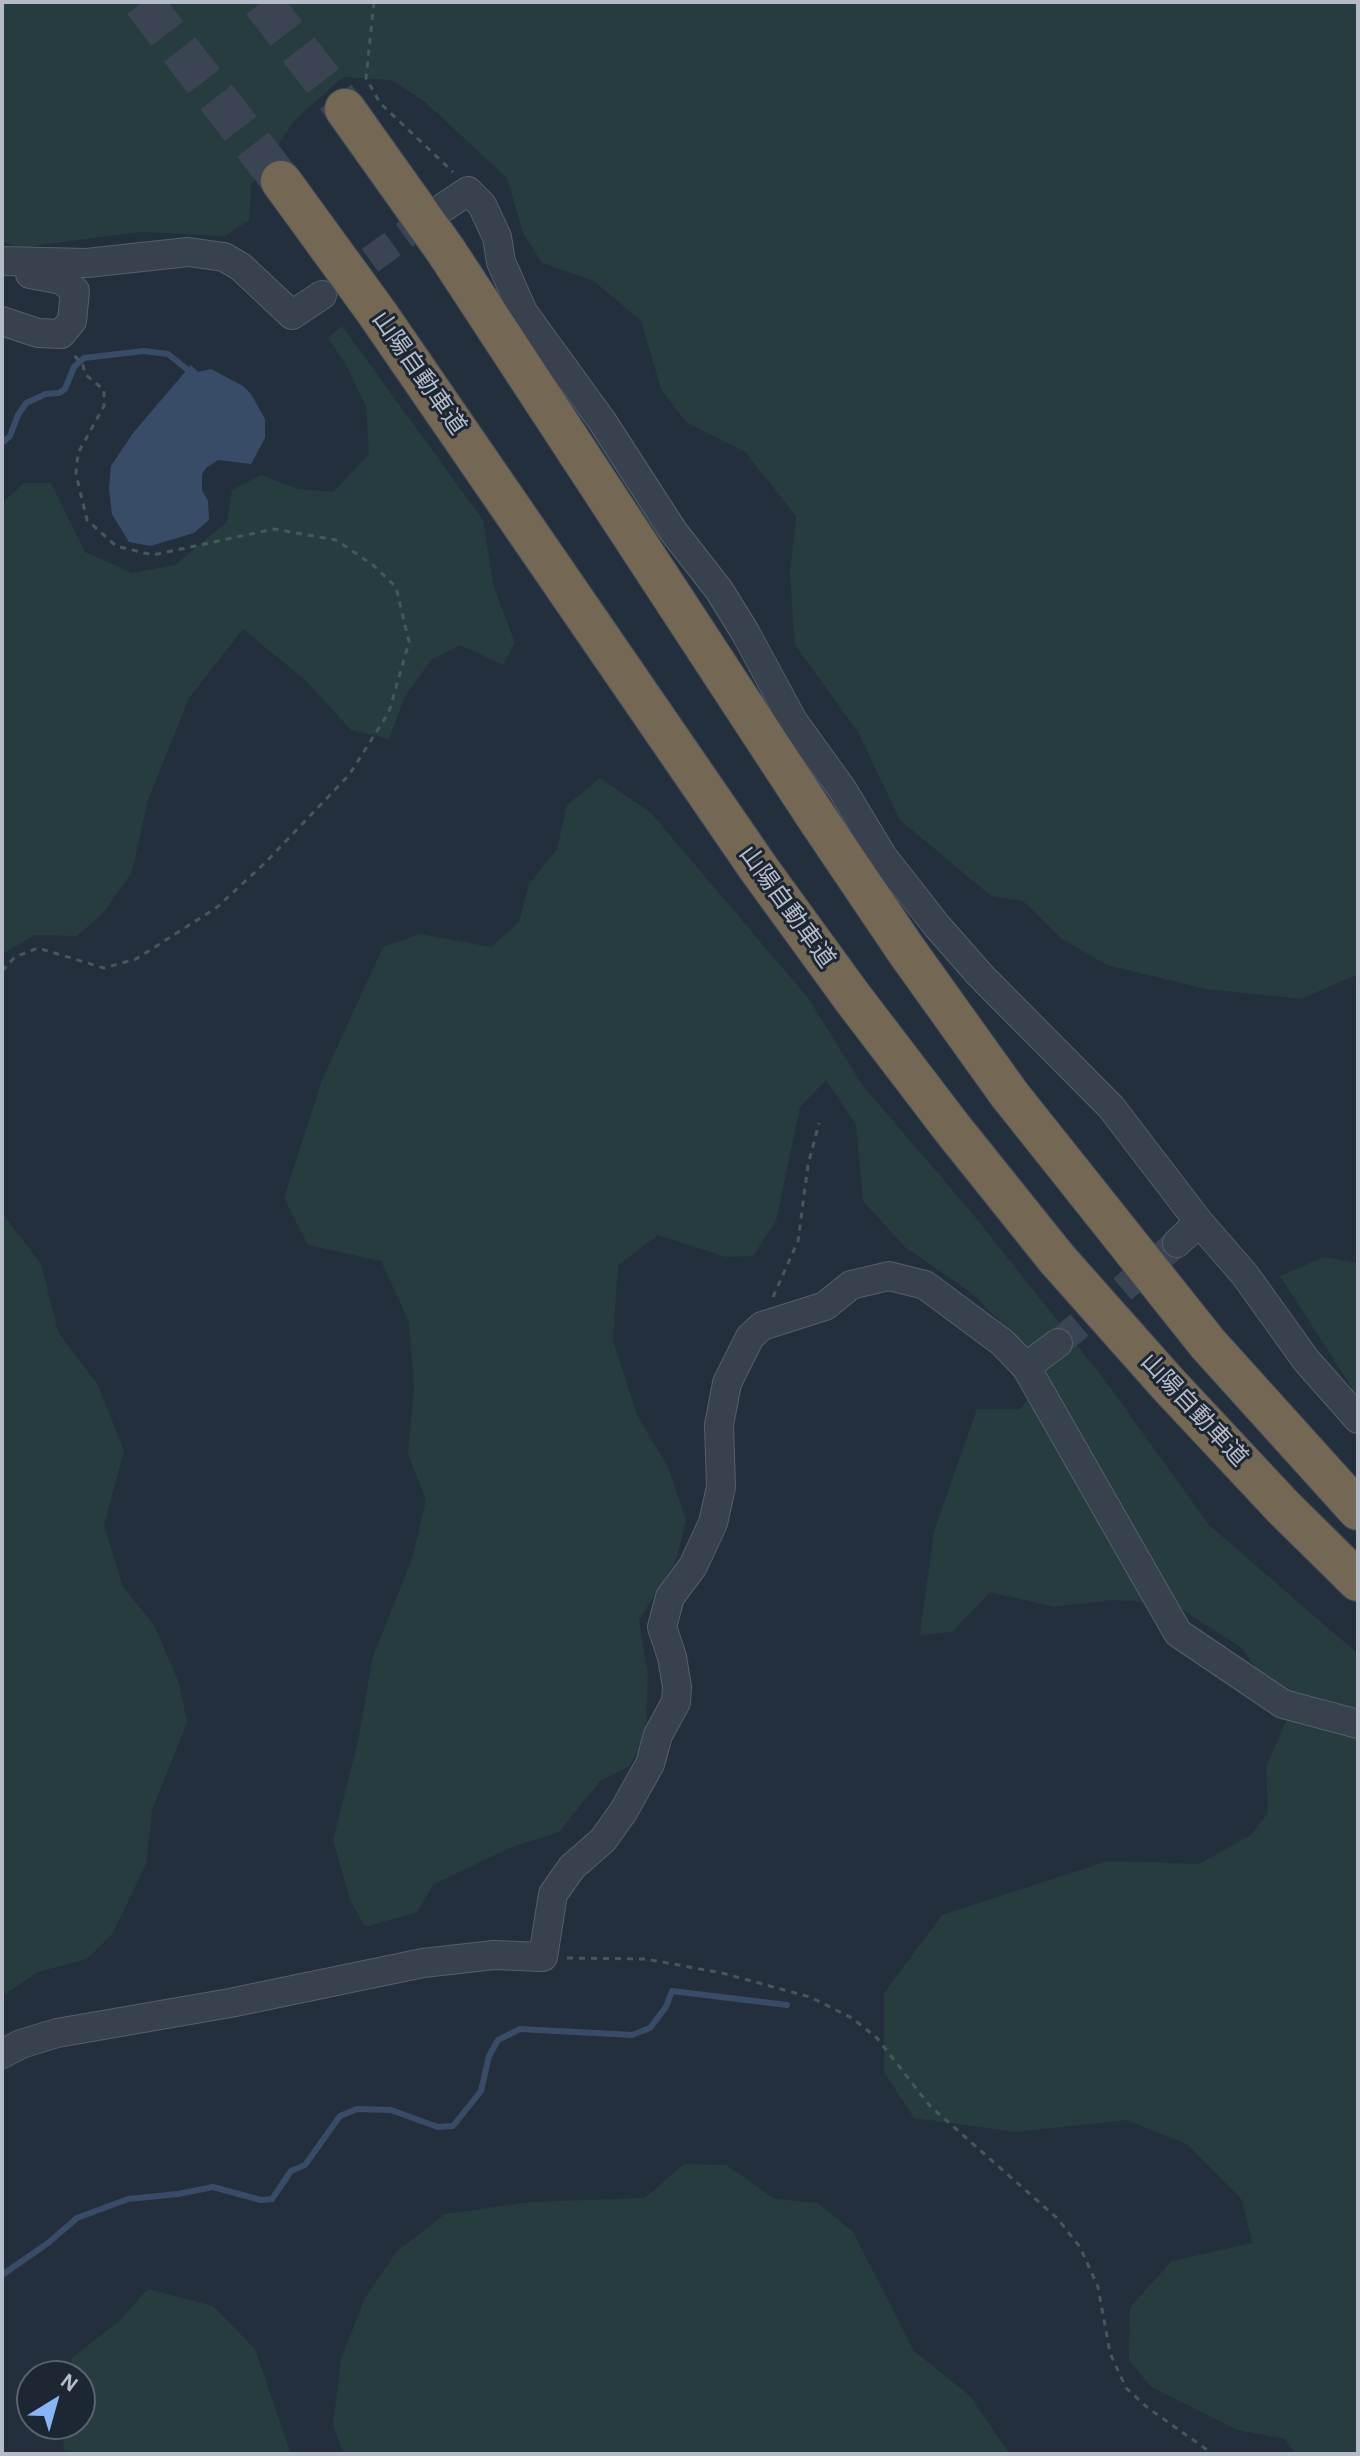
<!DOCTYPE html>
<html>
<head>
<meta charset="utf-8">
<style>
  body { margin:0 }
  #map { position:relative; width:1360px; height:2456px; overflow:hidden; background:#242f3e; font-family:"Alegreya Sans",sans-serif }
  canvas { display:block }
  .frame { position:absolute; inset:0; border:4px solid #b4bcc9; pointer-events:none }
  .north { position:absolute; left:16px; top:2360px; width:80px; height:80px; box-sizing:border-box; background:#1d2633; border:2px solid #59626f; border-radius:50%; rotate:37deg; font-size:22px; font-weight:700; line-height:32px; text-align:center; color:#b4bcc9 }
  .north::after { content:''; display:block; margin:auto; width:28px; height:36px; background:#8ab4f8; clip-path:polygon(50% 0,100% 100%,50% 72%,0 100%) }
</style>
</head>
<body>
<div id="map">
<canvas width="1360" height="2456"></canvas>
<div class="frame"></div>
<div class="north">N</div>
</div>
<script>
const ctx = document.querySelector('canvas').getContext('2d');
ctx.lineJoin = 'round';
function fillPath(path, color) { ctx.fillStyle = color; ctx.fill(path, 'evenodd'); }
const shape = rows => new Path2D(rows.map(r => 'M' + r).join(''));
function strokePath(path, color, width, dash) { ctx.strokeStyle = color; ctx.lineWidth = width; ctx.lineCap = dash ? 'butt' : 'round'; ctx.setLineDash(dash || []); ctx.stroke(path); }
function label(font, color, halo, rows, align = 'center') {
  ctx.font = font + ' "Alegreya Sans","Noto Sans JP",sans-serif'; ctx.lineWidth = 6; ctx.setLineDash([]); ctx.textBaseline = 'middle'; ctx.strokeStyle = halo; ctx.fillStyle = color; for (const [text, x, y, turn = 0] of rows) {
    ctx.save(); ctx.translate(x, y); ctx.rotate((+turn || 0) * Math.PI / 180); ctx.textAlign = isNaN(turn) ? turn : align; if (halo) ctx.strokeText(text, 0, 0); ctx.fillText(text, 0, 0); ctx.restore();
  }
}
fillPath(shape([
  [2,2,1358,2,1358,974,1301,999,1205,989,1107,965,1062,939,1023,901,991,896,900,820,858,732,795,645,790,573,796,516,745,452,686,422,661,389,641,321,594,281,542,263,523,233,507,178,425,102,391,80,343,77,294,121,251,185,249,220,225,236,140,232,18,248,2,241],
  [342,326,483,520,494,587,515,643,503,665,460,645,431,660,405,696,389,739,351,730,305,680,243,629,189,698,148,800,132,872,104,912,77,936,35,935,2,954,2,503,24,483,51,483,85,552,132,573,175,565,227,522,232,490,261,475,298,489,333,492,369,454,366,406,345,363,328,338],
  [600,778,651,813,808,998,863,1086,967,1207,1104,1379,1209,1525,1358,1654,1358,2454,1296,2454,1285,2439,1238,2430,1150,2386,1129,2360,1130,2307,1172,2261,1252,2243,1242,2200,1187,2144,1127,2120,1016,2132,914,2118,884,2072,884,1993,942,1915,1108,1861,1199,1864,1251,1835,1268,1813,1266,1767,1288,1717,1242,1648,1172,1603,1112,1600,1054,1607,990,1592,952,1632,920,1635,934,1531,977,1409,1020,1409,1045,1378,1013,1334,970,1292,905,1247,863,1201,856,1125,826,1080,800,1107,776,1221,753,1256,726,1257,658,1235,618,1265,613,1340,637,1415,668,1467,686,1520,676,1560,639,1620,648,1676,645,1738,629,1767,601,1780,559,1832,512,1847,434,1884,417,1912,365,1927,350,1900,333,1840,358,1741,373,1656,412,1559,426,1500,408,1454,414,1387,409,1322,381,1261,308,1245,284,1198,322,1080,383,947,420,934,491,947,519,922,529,884,557,849,567,805],
  [2,1213,41,1264,58,1332,98,1385,124,1451,104,1525,123,1587,154,1625,179,1683,187,1723,152,1810,146,1864,113,1933,87,1959,38,1972,2,1996],
  [1324,1257,1358,1263,1358,1397,1280,1276],
  [684,2164,726,2165,775,2199,818,2203,853,2232,914,2351,969,2395,1010,2454,344,2454,333,2425,341,2359,365,2298,397,2251,445,2214,531,2202,645,2198],
  [148,2289,213,2306,255,2349,291,2454,81,2454,64,2450,62,2424,80,2424,80,2376,68,2376,72,2358,118,2322]
]), '#263c3f');
fillPath(shape([
  [191,365,198,372,211,369,243,386,251,394,265,419,265,438,251,464,218,460,206,468,202,474,202,490,208,501,209,520,194,533,150,546,129,542,112,514,109,489,111,466,133,433]
]), '#394c67');
strokePath(shape([
  [2,443,10,436,18,415,26,403,46,394,59,393,65,389,74,367,84,358,144,351,168,354,193,374],
  [2,2275,48,2243,77,2218,128,2199,178,2194,213,2187,261,2200,272,2199,291,2171,305,2165,340,2116,357,2109,391,2110,438,2127,453,2126,481,2091,489,2056,498,2040,520,2029,632,2035,650,2028,666,2007,672,1991,787,2005]
]), '#394c67', 6);
strokePath(shape([
  [336,285,438,211],
  [1058,1343,1177,1243]
]), '#3a4453', 28, [28, 14]);
strokePath(shape([
  [143,2,281,181],
  [262,2,345,109]
]), '#3a4453', 40, [40, 20]);
const minor = shape([
  [444,207,468,191,482,205,497,237,501,262,523,312,602,421,673,531,719,590,745,632,793,721,842,789,883,857,937,926,980,975,1111,1107,1199,1222,1245,1275,1306,1360,1358,1419],
  [2,261,87,263,188,252,224,257,241,267,292,315,322,295],
  [2,321,38,333,61,334,72,321,75,291,62,280,30,274],
  [1177,1243,1199,1222],
  [1026,1367,1058,1343],
  [2,2054,21,2044,57,2033,230,2003,423,1963,494,1955,543,1957,553,1894,572,1867,603,1840,623,1812,650,1764,658,1735,676,1702,677,1687,672,1657,662,1627,670,1597,693,1566,713,1523,721,1487,719,1425,727,1383,750,1337,762,1326,825,1306,851,1285,889,1276,925,1285,1003,1343,1026,1367,1178,1633,1283,1704,1358,1724]
]);
const highway = shape([
  [345,109,446,251,815,815,906,950,1009,1094,1208,1344,1358,1510],
  [281,181,377,313,759,869,852,997,952,1128,1057,1259,1168,1384,1283,1507,1358,1581]
]);
strokePath(minor, '#565f6c', 30);
strokePath(highway, '#434c59', 42);
strokePath(shape([
  [374,2,366,78,380,103,453,172],
  [2,971,15,957,38,948,104,968,136,959,216,908,265,863,349,775,389,712,409,642,396,587,373,565,336,540,274,529,153,555,116,546,87,520,76,474,78,453,104,406,104,390,85,374,83,365,73,354],
  [773,1297,798,1241,808,1165,819,1123],
  [567,1958,646,1959,722,1973,810,1997,852,2018,877,2038,930,2106,1057,2218,1080,2247,1098,2287,1110,2353,1126,2388,1148,2408,1213,2454]
]), '#44595c', 3, [6, 6]);
strokePath(minor, '#38414e', 28);
strokePath(highway, '#746855', 40);
label('24px', '#b4bcc9', '#1d2633', [
  ["山陽自動車道",419,373,55],
  ["山陽自動車道",787,907,54],
  ["山陽自動車道",1194,1410,47]
]);
</script>
</body>
</html>
